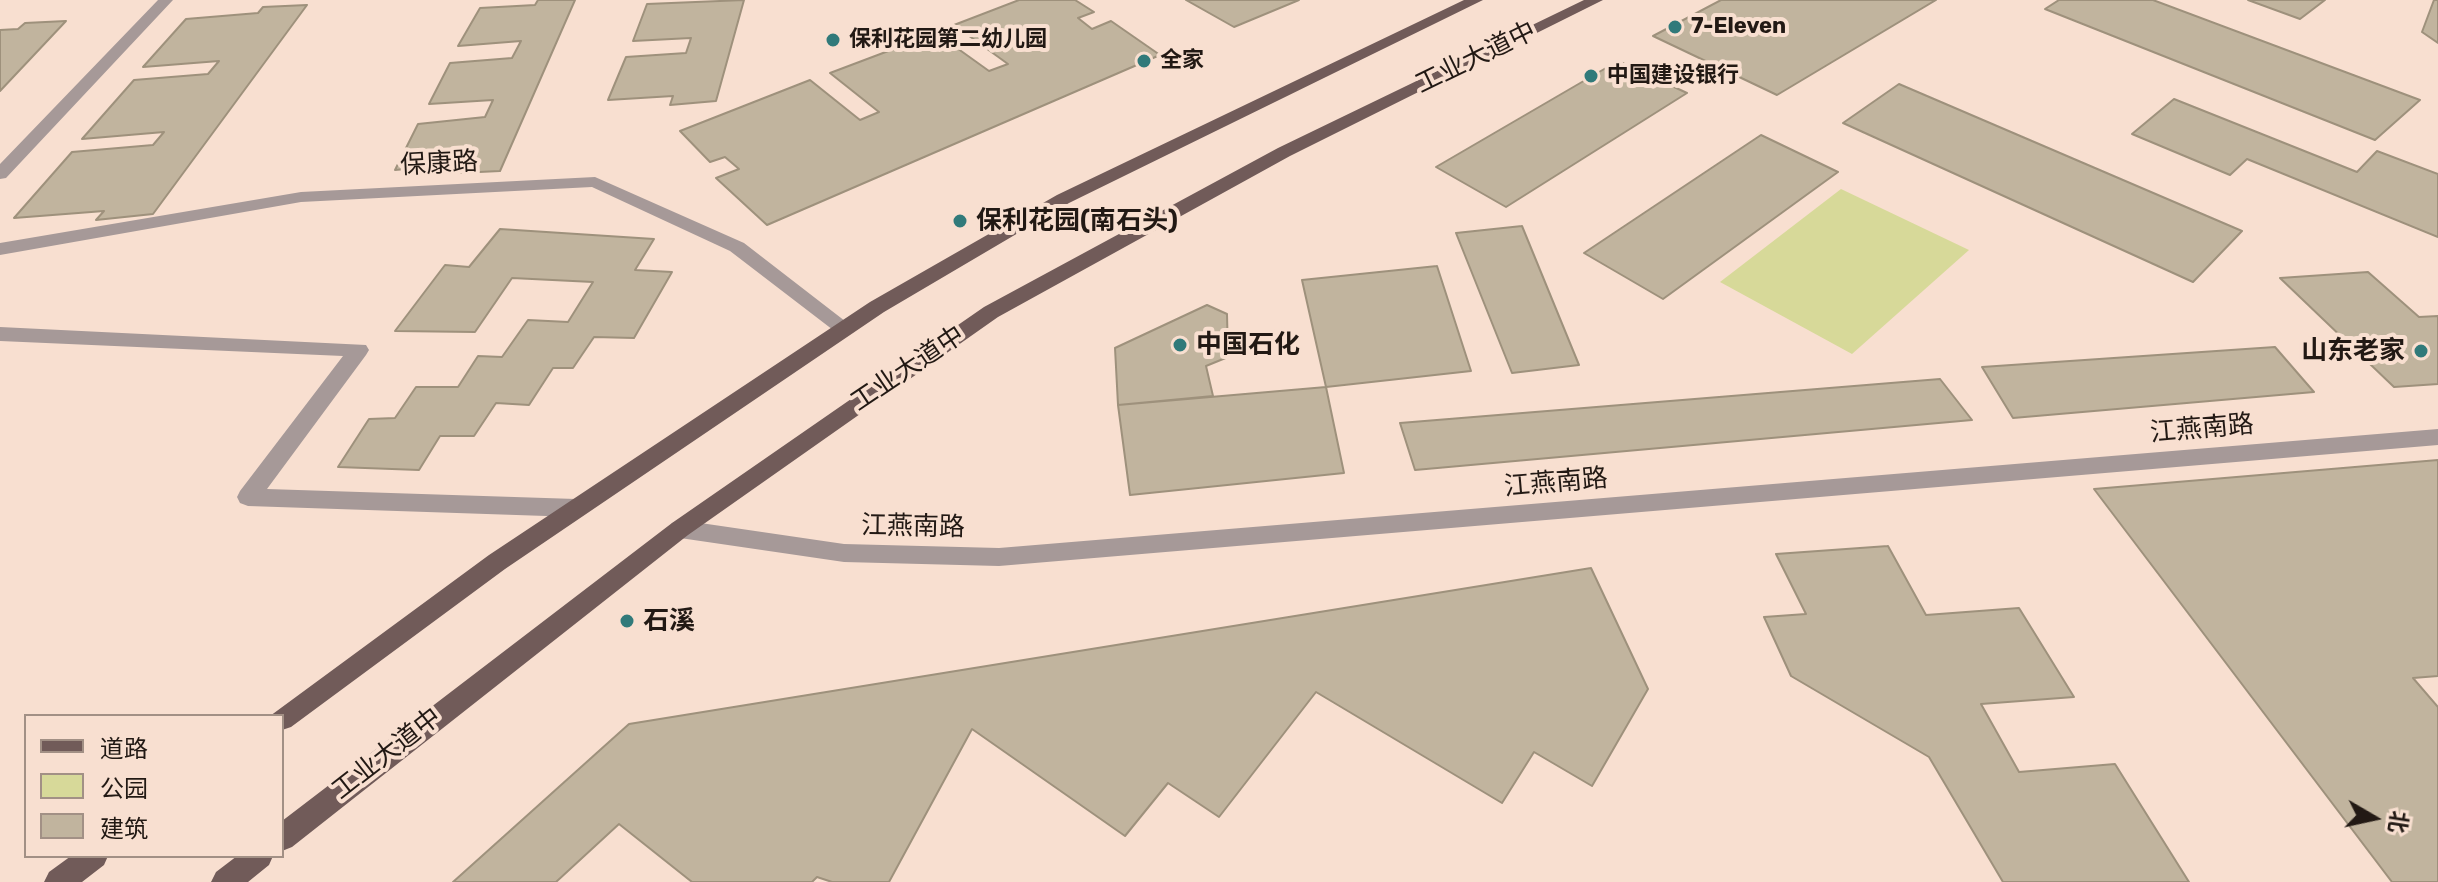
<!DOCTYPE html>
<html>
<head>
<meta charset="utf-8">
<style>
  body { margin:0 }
  #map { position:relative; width:2438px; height:882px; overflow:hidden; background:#f8dfd0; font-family:Rubik,"Noto Sans SC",sans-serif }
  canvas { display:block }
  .legend { position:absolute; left:24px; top:714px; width:260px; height:144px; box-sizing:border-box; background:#f8dfd0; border:2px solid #a29085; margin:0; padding:10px 14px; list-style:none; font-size:24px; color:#221914 }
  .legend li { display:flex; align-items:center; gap:16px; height:40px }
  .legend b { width:40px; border:2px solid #a29085 }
  .north { position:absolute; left:2334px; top:778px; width:80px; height:80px; -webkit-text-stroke:6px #f8dfd0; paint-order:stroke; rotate:99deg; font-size:22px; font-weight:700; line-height:32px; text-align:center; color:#221914 }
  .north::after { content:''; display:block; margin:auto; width:28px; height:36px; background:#221914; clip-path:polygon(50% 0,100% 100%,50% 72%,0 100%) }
</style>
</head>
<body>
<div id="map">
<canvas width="2438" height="882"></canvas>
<ul class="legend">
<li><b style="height:10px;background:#715b59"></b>道路</li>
<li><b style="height:22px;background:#d7d999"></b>公园</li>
<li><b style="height:22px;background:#c1b49e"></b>建筑</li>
</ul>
<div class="north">北</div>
</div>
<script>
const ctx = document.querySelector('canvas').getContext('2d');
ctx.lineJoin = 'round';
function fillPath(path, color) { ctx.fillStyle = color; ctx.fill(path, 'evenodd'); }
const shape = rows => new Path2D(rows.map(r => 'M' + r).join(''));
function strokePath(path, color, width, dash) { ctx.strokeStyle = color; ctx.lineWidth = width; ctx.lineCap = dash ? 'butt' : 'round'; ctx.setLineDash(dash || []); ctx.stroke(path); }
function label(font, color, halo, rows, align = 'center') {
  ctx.font = font + ' Rubik,"Noto Sans SC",sans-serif'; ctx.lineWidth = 8; ctx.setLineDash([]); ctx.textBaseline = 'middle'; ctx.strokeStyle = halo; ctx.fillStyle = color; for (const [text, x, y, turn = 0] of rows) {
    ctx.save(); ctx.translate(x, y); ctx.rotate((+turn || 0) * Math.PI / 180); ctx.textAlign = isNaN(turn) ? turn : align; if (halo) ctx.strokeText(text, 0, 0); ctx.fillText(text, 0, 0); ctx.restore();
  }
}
fillPath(shape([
  [1841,189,1969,250,1852,354,1720,282]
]), '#d7d999');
const building = shape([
  [538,0,575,0,500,171,458,173,460,164,395,170,418,124,485,117,493,100,429,104,450,63,512,58,521,41,458,46,480,8,535,5,538,0],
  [744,0,716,101,670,105,673,96,608,100,626,57,686,53,691,38,633,41,647,4,744,0],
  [1019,0,1075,0,1094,12,1078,18,1092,29,1111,21,1160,55,767,225,716,178,739,169,725,157,710,162,680,131,810,80,860,120,879,112,830,73,936,33,989,71,1008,64,954,25,1019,0],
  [1186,0,1299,0,1234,27,1186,0],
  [1721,0,1936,0,1777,95,1653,36,1721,0],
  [2059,0,2153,0,2420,100,2375,140,2045,9,2059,0],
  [2248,0,2325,0,2300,19,2248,0],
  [2434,0,2438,0,2438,43,2422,32,2434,0],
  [307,5,153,214,96,220,104,211,14,218,72,152,153,145,164,132,82,139,134,80,208,74,219,61,143,67,186,19,258,13,263,7,307,5],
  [66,21,0,91,0,30,18,29,25,23,66,21],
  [1618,61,1687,93,1506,207,1436,167,1618,61],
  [1899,84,2242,231,2193,282,1843,123,1899,84],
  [2174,99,2357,172,2377,151,2438,174,2438,237,2247,159,2230,175,2132,134,2174,99],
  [1761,135,1838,172,1663,299,1584,253,1761,135],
  [1522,226,1579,365,1512,373,1456,233,1522,226],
  [500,229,654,239,635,270,672,272,634,338,594,337,573,368,553,368,529,405,496,403,474,436,440,436,419,470,338,467,369,419,395,418,416,387,458,387,478,356,502,357,528,320,568,322,593,282,512,278,475,332,395,331,445,265,469,267,500,229],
  [1437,266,1471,371,1326,387,1302,280,1437,266],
  [2368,272,2419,317,2438,316,2438,384,2394,387,2280,278,2368,272],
  [1207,305,1227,314,1228,357,1206,366,1213,396,1118,405,1115,348,1207,305],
  [2275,347,2314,392,2013,418,1982,367,2275,347],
  [1940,379,1972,420,1415,470,1400,423,1940,379],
  [1326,387,1344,473,1130,495,1118,405,1326,387],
  [2438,460,2438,676,2413,678,2438,707,2438,882,2392,882,2094,489,2438,460],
  [1888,546,1926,615,2019,608,2074,697,1981,704,2019,772,2115,764,2189,882,2003,882,1929,757,1791,676,1764,617,1806,614,1776,554,1888,546],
  [1591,568,1648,689,1592,786,1534,752,1502,803,1316,692,1219,817,1168,783,1125,836,972,729,889,882,832,882,817,877,812,882,692,882,619,824,556,882,453,882,629,724,1591,568]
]);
fillPath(building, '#c1b49e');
strokePath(building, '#9e917c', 2);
fillPath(shape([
  [0,327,366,345,369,350,366,355,267,489,576,499,584,502,588,508,584,514,576,517,248,506,240,503,237,497,240,491,343,356,0,341,0,327]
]), '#a69998');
fillPath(shape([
  [158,0,173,0,6,178,0,179,0,164,158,0],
  [595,177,744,243,854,328,851,333,837,333,730,251,592,187,301,202,0,255,0,243,301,192,595,177],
  [2438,429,2438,445,999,566,844,562,680,538,672,535,668,529,672,523,680,520,844,544,999,548,2438,429]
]), '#a69998');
fillPath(shape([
  [1464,0,1483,0,1069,203,884,312,505,569,291,727,282,730,282,716,270,716,489,555,870,302,1057,195,1464,0],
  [1584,0,1603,0,1290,156,998,317,688,535,292,847,282,851,282,821,672,523,984,307,1278,148,1584,0],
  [71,856,108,856,104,865,82,882,44,882,49,872,71,856],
  [237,856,273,856,269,865,248,882,211,882,216,872,237,856]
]), '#715b59');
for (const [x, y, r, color] of [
  [1675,27,8,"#317a7a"],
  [833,40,8,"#317a7a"],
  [1144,61,8,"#317a7a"],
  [1591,76,8,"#317a7a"],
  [960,221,8,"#317a7a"],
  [1180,345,8,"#317a7a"],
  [2421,351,8,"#317a7a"],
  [627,621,8,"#317a7a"]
]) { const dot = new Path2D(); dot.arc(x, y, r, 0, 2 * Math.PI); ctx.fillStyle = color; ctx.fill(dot); strokePath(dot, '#f8dfd0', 3); }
label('bold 22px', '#221914', '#f8dfd0', [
  ["7-Eleven",1691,27],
  ["保利花园第二幼儿园",849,40],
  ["全家",1160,61],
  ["中国建设银行",1607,76]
], 'left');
label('26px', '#221914', '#f8dfd0', [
  ["工业大道中",1476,58,-26],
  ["保康路",439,164,-3],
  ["工业大道中",908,369,-34],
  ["江燕南路",2202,429,-5],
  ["江燕南路",1556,483,-5],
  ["江燕南路",913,527,1],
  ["工业大道中",387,754,-38]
]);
label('bold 26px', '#221914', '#f8dfd0', [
  ["保利花园(南石头)",976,221],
  ["中国石化",1196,345],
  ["山东老家",2405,351,"right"],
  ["石溪",643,621]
], 'left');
</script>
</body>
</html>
